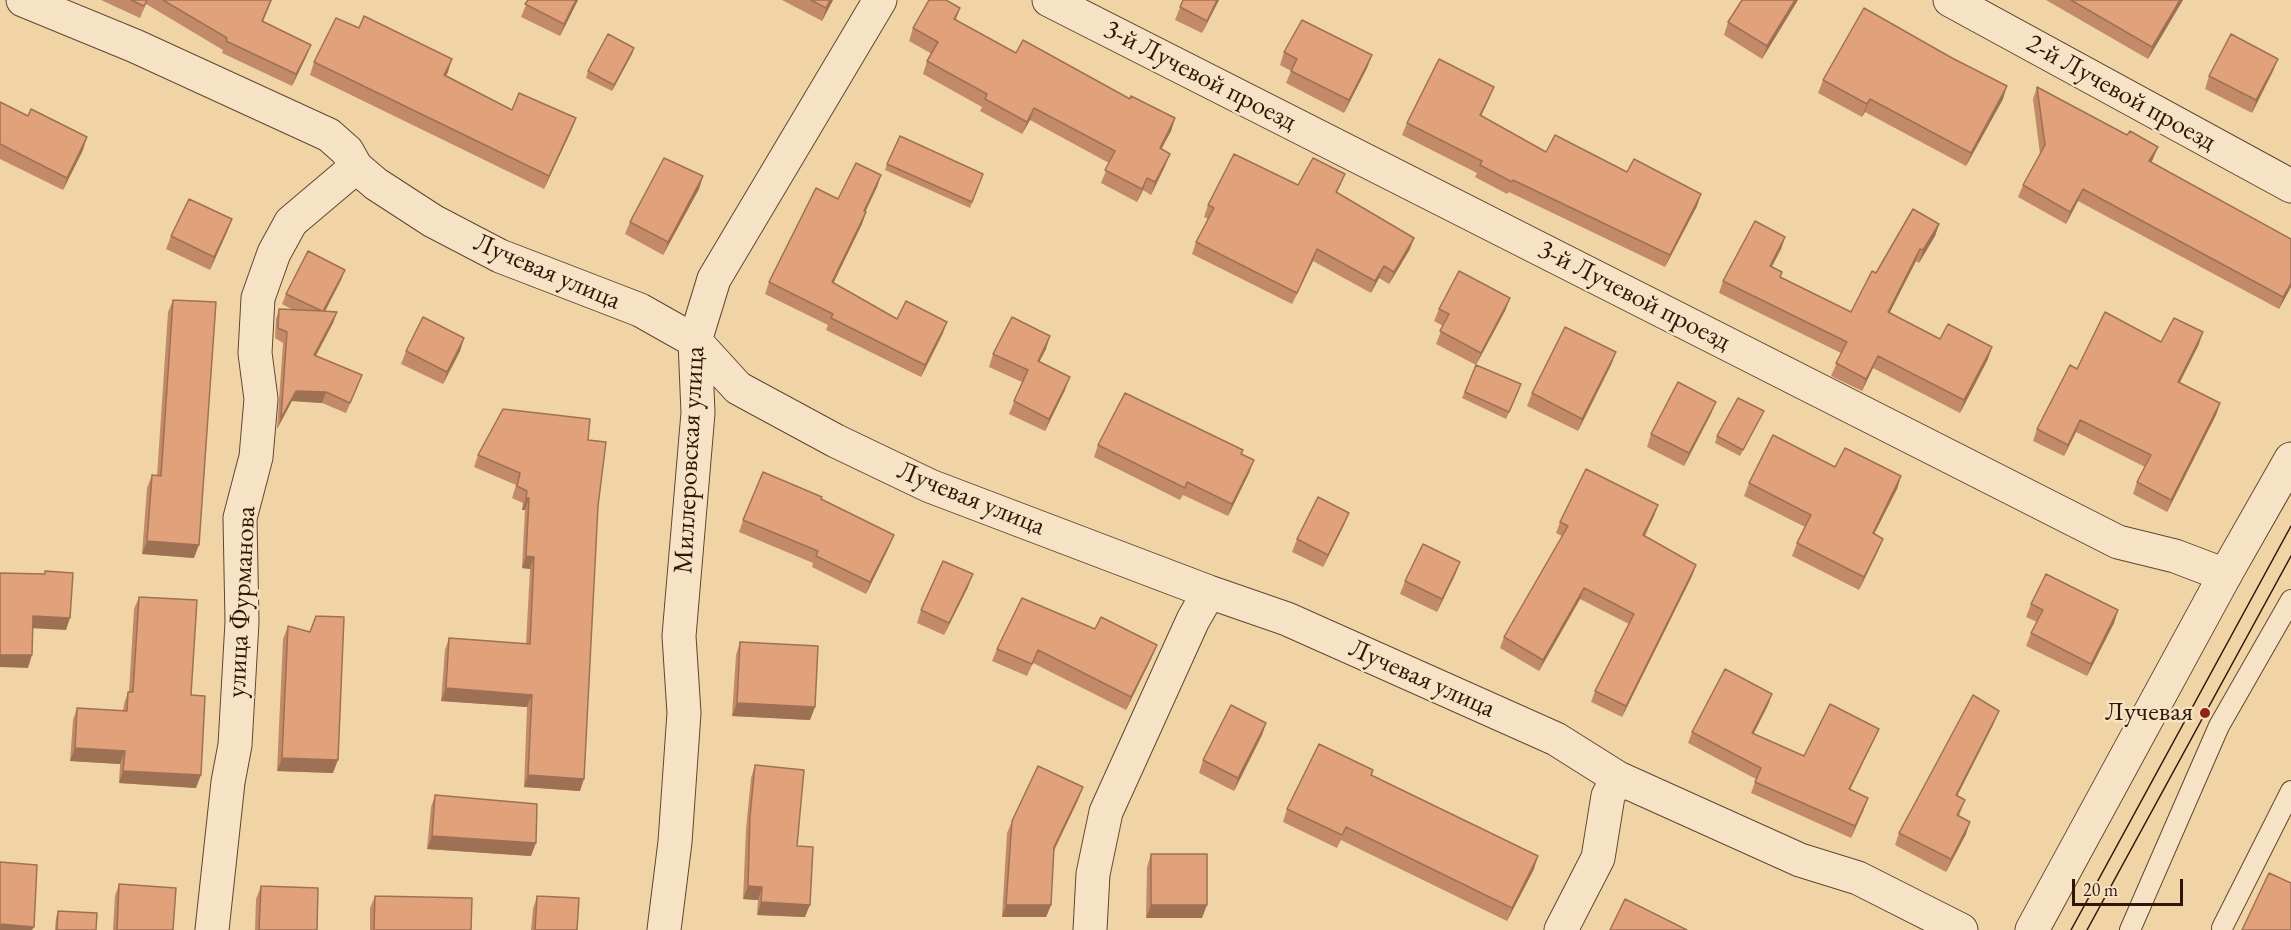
<!DOCTYPE html>
<html>
<head>
<meta charset="utf-8">
<style>
  body { margin:0 }
  #map { position:relative; width:2291px; height:930px; overflow:hidden; background:#f1d4a6; font-family:"EB Garamond",serif }
  canvas { display:block }
  .scale { position:absolute; left:2072px; top:879px; width:111px; height:27px; box-sizing:border-box; border:3px solid #2f1608; border-top:0; padding-left:8px; font-size:18px; line-height:21px; white-space:nowrap; color:#2f1608; -webkit-text-stroke:4px #f6e3c5; paint-order:stroke }
</style>
</head>
<body>
<div id="map">
<canvas width="2291" height="930"></canvas>
<div class="scale">20 m</div>
</div>
<script>
const ctx = document.querySelector('canvas').getContext('2d');
ctx.lineJoin = 'round';
const shape = rows => new Path2D(rows.map(r => 'M' + r).join(''));
function strokePath(path, color, width, dash) { ctx.strokeStyle = color; ctx.lineWidth = width; ctx.lineCap = dash ? 'butt' : 'round'; ctx.setLineDash(dash || []); ctx.stroke(path); }
function fillPath(path, color) { ctx.fillStyle = color; ctx.fill(path, 'evenodd'); }
function label(font, color, halo, rows, align = 'center') {
  ctx.font = font + ' "EB Garamond",serif'; ctx.lineWidth = 5; ctx.setLineDash([]); ctx.textBaseline = 'middle'; ctx.strokeStyle = halo; ctx.fillStyle = color; for (const [text, x, y, turn = 0] of rows) {
    ctx.save(); ctx.translate(x, y); ctx.rotate((+turn || 0) * Math.PI / 180); ctx.textAlign = isNaN(turn) ? turn : align; if (halo) ctx.strokeText(text, 0, 0); ctx.fillText(text, 0, 0); ctx.restore();
  }
}
const service = shape([
  [2222,928,2291,791],
  [2130,930,2219,726,2291,600]
]);
const minor = shape([
  [23,0,135,46,329,135,347,151,356,167,376,184,433,221,500,256,640,310,695,341,738,388,836,441,930,486,1209,592,1287,619,1556,739,1618,778,1800,860,1858,878,1961,930],
  [1049,0,2118,542,2175,556,2225,575],
  [1950,0,2291,186],
  [212,930,228,782,235,745,242,622,240,518,256,457,261,399,255,353,258,298,274,253,291,222,356,167],
  [664,930,675,842,684,713,679,636,698,413,695,341,714,279,880,0],
  [1090,930,1093,874,1106,812,1193,620,1209,592],
  [1561,930,1598,858,1608,796,1618,778]
]);
const tertiary = shape([
  [2032,930,2225,575,2291,459]
]);
strokePath(service, '#604630', 22);
strokePath(minor, '#604630', 35);
strokePath(tertiary, '#604630', 35);
strokePath(service, '#f6e3c5', 20);
strokePath(minor, '#f6e3c5', 33);
strokePath(tertiary, '#f6e3c5', 33);
strokePath(shape([
  [2071,930,2291,526],
  [2087,930,2291,556]
]), '#2f1608', 1.5);
fillPath(shape([
  [101,0,272,0,263,22,311,45,306,57,292,86,222,53,223,50,146,4,140,18],
  [528,0,578,0,560,36,521,17],
  [782,0,833,0,822,21],
  [1183,0,1219,0,1202,33,1175,20],
  [1798,0,1762,59,1724,35,1728,22],
  [2046,0,2183,0,2148,59],
  [960,8,956,20,1016,53,1175,118,1171,131,1161,149,1170,154,1165,166,1151,195,1143,190,1137,202,1101,183,1109,163,1030,120,1022,134,980,111,982,107,923,74,927,61,932,54,909,41,913,28],
  [634,48,632,54,612,91,586,78,588,71],
  [1284,52,1372,55,1367,68,1344,113,1286,83,1291,71,1280,65],
  [2278,59,2273,71,2252,113,2205,89,2209,76],
  [314,62,448,72,446,75,512,110,576,118,571,131,544,189,310,75],
  [1823,80,2003,99,1966,166,1865,112,1862,117,1818,93],
  [1494,87,1489,99,1481,116,1546,152,1627,172,1697,206,1665,267,1509,192,1507,194,1475,177,1477,173,1402,135,1407,123],
  [2037,87,2153,159,2151,162,2291,287,2279,309,2078,201,2066,224,2018,197,2023,185,2040,154,2033,99],
  [0,102,83,150,63,190,0,159],
  [887,164,983,174,970,208,885,170],
  [1345,174,1337,192,1410,249,1389,284,1379,278,1371,293,1313,261,1292,304,1192,254,1196,242,1208,219,1204,217,1208,205],
  [881,175,877,187,865,212,866,212,862,224,833,283,897,319,943,333,921,377,826,330,828,325,765,294,769,282,838,199],
  [703,176,699,189,663,255,625,234,630,222],
  [232,219,227,232,210,270,166,249,171,236],
  [1939,224,1935,236,1919,263,1916,261,1889,313,1940,339,1988,359,1960,413,1873,368,1862,391,1831,376,1841,353,1719,293,1723,281,1785,237,1781,249,1772,267,1782,272,1780,277,1851,312,1876,273],
  [345,270,341,280,325,312,337,312,333,323,316,356,358,386,346,413,322,403,292,401,277,429,283,343,275,338,276,319,279,309,293,310,282,304,286,294],
  [1510,298,1505,311,1476,365,1519,391,1506,419,1462,398,1476,365,1436,344,1443,326,1434,321,1439,309],
  [173,300,194,558,142,554,147,488,152,475,157,476,168,312],
  [464,338,460,351,443,384,401,364,406,351],
  [2161,342,2199,344,2180,382,2220,403,2216,415,2167,512,2133,494,2137,482,2145,467,2076,432,2064,456,2033,441,2037,429,2077,369],
  [1046,349,1039,362,1065,390,1045,431,1009,414,1022,382,989,367,993,354],
  [1616,352,1611,365,1578,431,1527,406,1532,393],
  [1764,411,1761,417,1740,456,1715,443,1717,436],
  [1711,414,1684,466,1647,447,1651,434],
  [588,440,598,506,580,791,524,787,527,707,441,701,445,650,449,638,526,644,530,569,522,568,525,510,522,510,523,503,512,498,516,485,474,467,478,455],
  [1098,445,1243,450,1241,454,1254,460,1249,473,1228,516,1183,495,1180,500,1094,457],
  [1835,467,1901,476,1897,489,1874,534,1883,539,1878,551,1859,590,1792,556,1797,543,1805,527,1744,496,1749,483],
  [821,499,889,547,866,594,812,567,813,563,739,532,743,520],
  [1658,505,1654,516,1645,536,1696,565,1692,576,1622,717,1591,702,1595,691,1629,624,1580,599,1539,671,1500,648,1504,637,1562,536,1556,533,1560,522],
  [1344,525,1323,567,1292,552,1297,539],
  [1460,562,1455,575,1437,612,1400,594,1405,581],
  [968,587,944,635,917,623,921,610],
  [139,597,191,695,196,788,119,783,120,764,70,761,73,720,77,708,123,711,124,704,128,692,129,692,134,609],
  [2031,604,2118,610,2114,623,2087,676,2026,646,2031,633,2037,622,2026,617],
  [288,626,333,773,277,771,283,639],
  [1095,629,1152,657,1126,710,1033,663,1027,676,992,661,997,649],
  [740,642,815,707,810,720,732,716,736,655],
  [1772,694,1768,705,1753,734,1804,756,1879,729,1874,740,1850,789,1864,809,1851,838,1751,793,1756,779,1688,743,1692,732],
  [1266,723,1262,735,1234,791,1199,773,1203,760],
  [1994,723,1957,796,1965,800,1959,816,1966,834,1946,872,1895,845,1899,833],
  [755,765,797,846,805,917,757,915,758,900,743,899,746,829,751,778],
  [1371,775,1534,869,1507,921,1341,840,1337,848,1283,822,1287,809],
  [1083,787,1078,800,1054,851,1051,905,1046,917,1002,917,1007,833,1012,821],
  [435,795,531,856,427,849,431,807],
  [1151,854,1202,918,1146,918,1147,867],
  [119,884,173,930,113,930,115,896],
  [261,886,317,930,255,930,256,899],
  [375,896,471,930,370,930,370,908],
  [537,896,577,930,531,930,533,909],
  [58,911,96,930,55,930,56,918]
]), '#c28a69');
fillPath(shape([
  [576,0,578,0,560,36,564,24],
  [830,0,833,0,822,21,826,8],
  [1217,0,1219,0,1202,33,1207,21],
  [1795,0,1798,0,1762,59,1767,46],
  [2180,0,2183,0,2148,59,2152,47],
  [311,45,306,57,292,86,296,74],
  [634,48,632,54,612,91,614,85],
  [1372,55,1367,68,1344,113,1349,100],
  [452,59,448,72,440,87,444,75],
  [2278,59,2273,71,2252,113,2256,100],
  [2007,86,2003,99,1966,166,1971,153],
  [1494,87,1489,99,1475,128,1480,115],
  [1870,99,1865,112,1862,117,1867,104],
  [1034,108,1030,120,1022,134,1027,122],
  [576,118,571,131,544,189,549,176],
  [1175,118,1171,131,1155,161,1160,148],
  [87,137,83,150,63,190,67,178],
  [2158,147,2153,159,2145,174,2149,161],
  [1170,154,1165,166,1151,195,1155,182],
  [1345,174,1340,186,1331,204,1336,192],
  [881,175,877,187,860,223,864,211],
  [703,176,699,189,663,255,668,242],
  [1147,178,1143,190,1137,202,1142,189],
  [2083,189,2078,201,2066,224,2070,212],
  [1701,194,1697,206,1665,267,1670,255],
  [866,212,862,224,828,294,832,282],
  [232,219,227,232,210,270,214,257],
  [1939,224,1935,236,1919,263,1923,250],
  [1785,237,1781,249,1765,278,1770,266],
  [1414,238,1410,249,1389,284,1394,272],
  [1317,249,1313,261,1292,304],
  [1920,249,1916,261,1884,324,1888,312],
  [1384,266,1379,278,1371,293,1375,281],
  [345,270,341,280,319,322,323,311],
  [2291,283,2291,287,2279,309,2283,297],
  [1510,298,1505,311,1476,365,1481,353],
  [337,312,333,323,310,366,314,355],
  [947,322,943,333,921,377,925,365],
  [2203,332,2199,344,2174,394,2178,382],
  [1050,336,1046,349,1033,374,1038,361],
  [464,338,460,351,443,384,447,372],
  [1992,347,1988,359,1960,413,1964,400],
  [1616,352,1611,365,1578,431,1582,419],
  [1878,356,1873,368,1862,391,1866,379],
  [1070,377,1065,390,1045,431,1049,419],
  [296,391,326,392,322,403,292,401,277,429,281,418],
  [1716,402,1711,414,1684,466,1689,453],
  [2220,403,2216,415,2167,512,2171,500],
  [2080,420,2076,432,2064,456,2068,445],
  [1254,460,1249,473,1228,516,1232,504],
  [1901,476,1897,489,1868,546,1873,533],
  [526,498,529,498,525,510,522,510],
  [1658,505,1654,516,1639,546,1643,535],
  [1349,513,1344,525,1323,567,1328,555],
  [894,535,889,547,866,594,870,582],
  [1883,539,1878,551,1859,590,1864,577],
  [147,541,199,545,194,558,142,554],
  [526,556,534,557,530,569,522,568],
  [1460,562,1455,575,1437,612,1442,599],
  [1696,565,1692,576,1622,717,1626,706],
  [973,574,968,587,944,635,949,623],
  [1584,588,1580,599,1539,671,1543,660],
  [2118,610,2114,623,2087,676,2091,664],
  [33,616,70,618,66,630,29,628],
  [1157,645,1152,657,1126,710,1131,697],
  [0,655,32,655,28,668,0,667],
  [446,688,532,695,527,707,441,701],
  [1772,694,1768,705,1748,745,1752,733],
  [737,703,815,707,810,720,732,716],
  [1999,711,1994,723,1951,808,1956,795],
  [1266,723,1262,735,1234,791,1238,778],
  [1879,729,1874,740,1845,800,1849,789],
  [75,748,125,751,120,764,70,761],
  [282,758,338,760,333,773,277,771],
  [123,771,201,775,196,788,119,783],
  [528,775,584,779,580,791,524,787],
  [1083,787,1078,800,1049,860,1054,847],
  [1868,798,1864,809,1851,838,1855,826],
  [1970,822,1966,834,1946,872,1951,859],
  [432,836,536,843,531,856,427,849],
  [1538,856,1534,869,1507,921,1512,908],
  [748,886,762,887,758,900,743,899],
  [761,902,810,905,805,917,757,915],
  [1006,905,1051,905,1046,917,1002,917],
  [1151,905,1207,905,1202,918,1146,918],
  [0,924,34,927,32,930,0,930]
]), '#9e7155');
const building = shape([
  [131,0,147,0,144,6,131,0],
  [163,0,271,0,262,21,311,45,296,74,226,41,227,38,163,0],
  [528,0,576,0,564,24,525,4,528,0],
  [811,0,830,0,826,8,811,0],
  [929,0,946,0,960,8,954,19,1016,53,1023,40,1130,99,1131,96,1175,118,1160,148,1170,154,1155,182,1147,178,1142,189,1105,170,1115,151,1034,108,1027,122,985,99,987,94,927,61,938,42,913,28,929,0],
  [1183,0,1217,0,1207,21,1180,7,1183,0],
  [1742,0,1795,0,1767,46,1728,22,1742,0],
  [2071,0,2180,0,2152,47,2071,0],
  [1864,8,1952,58,2007,86,1971,153,1870,99,1867,104,1823,80,1864,8],
  [364,16,452,59,444,75,512,110,519,93,576,118,549,176,314,62,336,18,359,28,364,16],
  [1302,20,1372,55,1349,100,1291,71,1297,59,1284,52,1302,20],
  [608,34,634,48,614,85,588,71,608,34],
  [2231,34,2278,59,2256,100,2209,76,2231,34],
  [1439,59,1494,87,1480,115,1546,152,1555,135,1627,172,1634,159,1701,194,1670,255,1513,180,1512,182,1480,165,1482,161,1407,123,1439,59],
  [2037,87,2127,135,2130,131,2158,147,2149,161,2291,239,2291,283,2283,297,2083,189,2070,212,2023,185,2045,145,2037,87],
  [0,102,28,116,31,109,87,137,67,178,0,144,0,102],
  [900,136,983,174,972,202,887,164,900,136],
  [1234,154,1298,185,1313,158,1345,174,1336,192,1414,238,1394,272,1384,266,1375,281,1317,249,1297,293,1196,242,1214,208,1208,205,1234,154],
  [664,158,703,176,668,242,630,222,664,158],
  [856,163,881,175,864,211,866,212,832,282,897,319,906,301,947,322,925,365,831,318,833,314,769,282,816,188,838,199,856,163],
  [189,199,232,219,214,257,171,236,189,199],
  [1913,209,1939,224,1923,250,1920,249,1888,312,1940,339,1948,324,1992,347,1964,400,1878,356,1866,379,1836,363,1847,342,1723,281,1755,221,1785,237,1770,266,1782,272,1780,277,1851,312,1872,271,1876,273,1913,209],
  [308,251,345,270,323,311,337,312,314,355,362,375,350,403,326,392,296,391,281,418,287,332,278,328,279,309,322,311,286,294,308,251],
  [1459,271,1510,298,1481,353,1440,331,1449,314,1439,309,1459,271],
  [173,300,216,302,199,545,147,541,152,475,161,476,173,300],
  [2105,312,2161,342,2174,318,2203,332,2178,382,2220,403,2171,500,2137,482,2151,455,2080,420,2068,445,2037,429,2070,365,2077,369,2105,312],
  [423,317,464,338,447,372,406,351,423,317],
  [1012,317,1050,336,1038,361,1070,377,1049,419,1014,401,1028,370,993,354,1012,317],
  [1565,327,1616,352,1582,419,1532,393,1565,327],
  [1476,365,1521,384,1509,412,1465,392,1476,365],
  [1678,382,1716,402,1689,453,1651,434,1678,382],
  [1125,393,1243,450,1241,454,1254,460,1232,504,1187,482,1185,488,1098,445,1125,393],
  [1738,398,1764,411,1743,450,1717,436,1738,398],
  [503,409,590,419,588,440,606,442,598,506,584,779,528,775,532,695,446,688,449,638,530,644,534,557,526,556,529,498,526,498,527,491,517,486,520,473,478,455,503,409],
  [1773,435,1835,467,1845,448,1901,476,1873,533,1883,539,1864,577,1797,543,1811,515,1749,483,1773,435],
  [1586,469,1658,505,1643,535,1696,565,1626,706,1595,691,1634,614,1584,588,1543,660,1504,637,1568,526,1560,522,1586,469],
  [763,472,822,497,821,499,894,535,870,582,816,556,818,551,743,520,763,472],
  [1318,497,1349,513,1328,555,1297,539,1318,497],
  [1423,544,1460,562,1442,599,1405,581,1423,544],
  [943,561,973,574,949,623,921,610,943,561],
  [45,571,73,573,70,618,33,616,32,655,0,655,0,573,45,574,45,571],
  [2046,574,2118,610,2091,664,2031,633,2043,610,2031,604,2046,574],
  [139,597,197,600,191,695,205,696,201,775,123,771,125,751,75,748,77,708,127,711,128,692,133,692,139,597],
  [1022,598,1095,629,1101,617,1157,645,1131,697,1038,650,1032,664,997,649,1022,598],
  [316,616,344,617,338,760,282,758,288,626,310,632,316,616],
  [740,642,818,646,815,707,737,703,740,642],
  [1725,669,1772,694,1752,733,1804,756,1830,704,1879,729,1849,789,1868,798,1855,826,1755,782,1761,768,1692,732,1725,669],
  [1973,695,1999,711,1956,795,1965,800,1957,815,1970,822,1951,859,1899,833,1973,695],
  [1231,705,1266,723,1238,778,1203,760,1231,705],
  [1319,744,1373,770,1371,775,1538,856,1512,908,1346,827,1342,835,1287,809,1319,744],
  [755,765,804,770,797,846,813,847,810,905,761,902,762,887,748,886,750,816,755,765],
  [1038,766,1083,787,1054,847,1051,905,1006,905,1012,821,1038,766],
  [435,795,537,804,536,843,432,836,435,795],
  [1151,854,1207,854,1207,905,1151,905,1151,854],
  [0,862,37,865,34,927,0,924,0,862],
  [2269,873,2291,883,2291,930,2242,930,2269,873],
  [119,884,176,888,173,930,117,930,119,884],
  [261,886,318,888,317,930,259,930,261,886],
  [375,896,472,898,471,930,374,930,375,896],
  [537,896,579,898,577,930,535,930,537,896],
  [1625,899,1687,930,1610,930,1625,899],
  [58,911,97,913,96,930,57,930,58,911]
]);
fillPath(building, '#e1a17a');
strokePath(building, '#9e7155', 1.5);
for (const [x, y, r, color] of [
  [2205,713,6,"#8f2418"]
]) { const dot = new Path2D(); dot.arc(x, y, r, 0, 2 * Math.PI); ctx.fillStyle = color; ctx.fill(dot); strokePath(dot, '#f6e3c5', 2); }
label('27px', '#2f1608', '#f6e3c5', [
  ["3-й Лучевой проезд",1200,76,27],
  ["2-й Лучевой проезд",2121,93,29],
  ["Лучевая улица",547,272,23],
  ["3-й Лучевой проезд",1634,296,27],
  ["Миллеровская улица",690,460,-87],
  ["Лучевая улица",971,499,22],
  ["улица Фурманова",242,602,-87],
  ["Лучевая улица",1422,679,24]
]);
label('27px', '#2f1608', '#f6e3c5', [
  ["Лучевая",2193,713]
], 'right');
</script>
</body>
</html>
